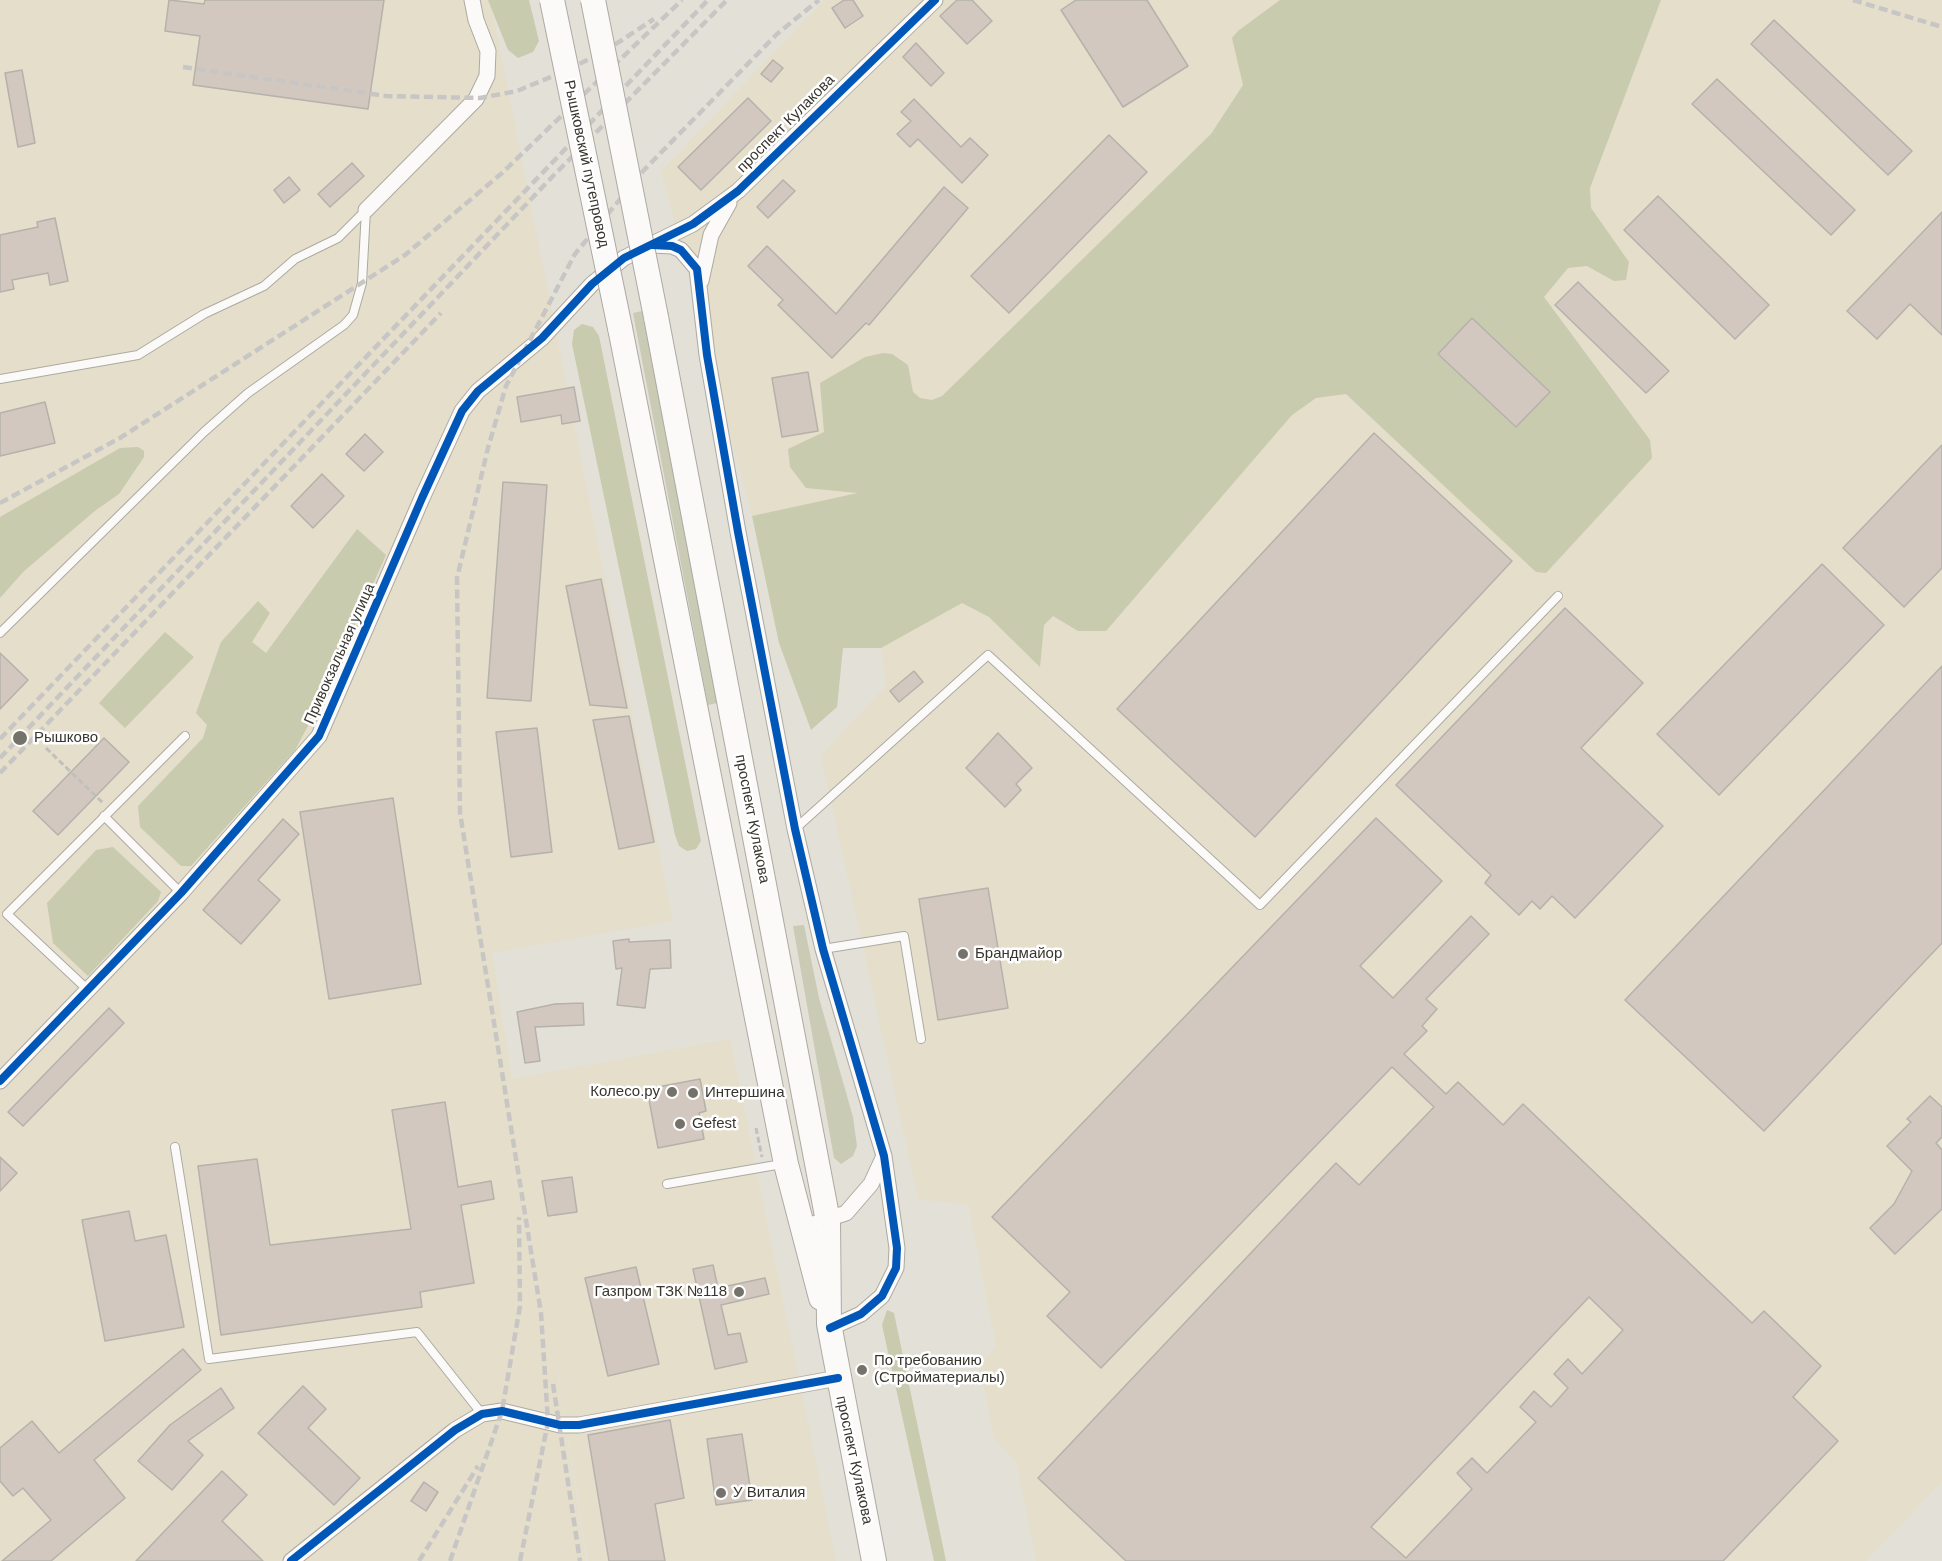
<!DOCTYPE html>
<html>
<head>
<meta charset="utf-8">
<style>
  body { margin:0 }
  canvas { display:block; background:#e3e0d7 }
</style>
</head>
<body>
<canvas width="1942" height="1561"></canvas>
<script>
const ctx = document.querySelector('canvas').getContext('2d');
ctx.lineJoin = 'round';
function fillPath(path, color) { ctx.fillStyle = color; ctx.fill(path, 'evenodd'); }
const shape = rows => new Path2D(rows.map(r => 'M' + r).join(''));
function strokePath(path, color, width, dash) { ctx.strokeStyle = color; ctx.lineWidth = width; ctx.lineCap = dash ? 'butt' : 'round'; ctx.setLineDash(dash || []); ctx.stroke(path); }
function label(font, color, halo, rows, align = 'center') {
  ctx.font = font + ' Arial,sans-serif'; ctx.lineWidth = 5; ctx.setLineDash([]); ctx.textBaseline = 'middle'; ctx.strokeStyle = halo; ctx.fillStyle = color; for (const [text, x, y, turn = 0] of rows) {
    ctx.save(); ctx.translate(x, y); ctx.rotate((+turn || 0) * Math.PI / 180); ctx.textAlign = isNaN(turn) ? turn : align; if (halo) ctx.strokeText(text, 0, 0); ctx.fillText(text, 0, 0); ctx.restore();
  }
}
fillPath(shape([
  [0,0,490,0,673,921,492,953,512,1079,730,1039,836,1561,588,1561,546,1295,586,1561,0,1561],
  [824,0,1942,0,1942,1482,1866,1561,1036,1561,1016,1461,994,1439,980,1366,996,1347,968,1205,918,1199,821,755,886,686,861,493,752,516,661,171]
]), '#e4decb');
fillPath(shape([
  [642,311,717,703,708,705,633,313],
  [804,925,819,998,853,1117,857,1146,853,1156,841,1164,834,1158,793,926]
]), '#c9cbb5');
fillPath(shape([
  [488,0,529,0,539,41,533,52,518,58,508,50],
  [1280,0,1661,0,1590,188,1591,208,1629,262,1626,280,1614,281,1587,266,1568,268,1544,297,1650,440,1652,458,1546,573,1536,572,1346,394,1316,398,1292,415,1106,631,1078,631,1053,616,1044,625,1040,667,989,617,962,603,881,648,843,648,837,707,811,730,779,643,752,516,858,493,806,488,790,467,788,449,824,432,820,383,865,357,883,353,892,354,908,365,913,392,920,398,932,400,942,396,1211,134,1243,85,1232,38,1238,31],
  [582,324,593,327,599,336,701,841,696,849,687,851,679,846,675,835,572,344,574,330],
  [138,447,144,451,144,457,119,494,96,510,24,571,0,598,0,517,120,448],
  [357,529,386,555,317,709,295,750,191,866,181,866,140,827,138,806,203,738,207,725,196,713,221,642,258,601,270,613,252,642,266,653],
  [165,632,194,657,125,728,99,703],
  [113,847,161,892,158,901,88,976,53,943,47,903,96,850],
  [887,1310,894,1313,946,1561,934,1561,882,1325]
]), '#c8cbad');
const building = shape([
  [169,0,204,4,205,0,384,0,368,109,193,85,200,36,165,31,169,0],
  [844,0,853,0,863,16,845,28,832,8,844,0],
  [957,0,972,0,992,21,967,44,940,16,957,0],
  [1076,0,1147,0,1188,66,1123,107,1061,10,1076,0],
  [1774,20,1912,151,1888,175,1751,44,1774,20],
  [916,43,944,73,931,86,903,57,916,43],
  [773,60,783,68,771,82,761,74,773,60],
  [22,70,35,143,18,147,5,73,22,70],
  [1717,79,1855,210,1831,235,1692,104,1717,79],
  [748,98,771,121,701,190,678,167,748,98],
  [914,99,961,147,970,138,988,155,962,183,918,139,910,147,897,134,911,121,901,112,914,99],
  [1109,135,1147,172,1009,313,971,276,1109,135],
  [352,163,364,176,330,207,318,194,352,163],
  [289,177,300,190,284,203,274,190,289,177],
  [783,180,795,191,768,218,757,207,783,180],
  [944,187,968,208,869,325,866,323,832,358,778,305,783,300,748,266,767,246,836,314,944,187],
  [1658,196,1769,305,1735,339,1624,230,1658,196],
  [1942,212,1942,335,1910,304,1877,339,1847,311,1942,212],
  [55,218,68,281,50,285,48,273,12,280,14,289,0,292,0,235,38,227,37,222,55,218],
  [1578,282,1669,371,1646,393,1555,305,1578,282],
  [1472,318,1550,392,1516,427,1438,354,1472,318],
  [808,372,818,431,782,437,772,378,808,372],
  [574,387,580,421,562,424,561,415,521,422,517,397,574,387],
  [45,402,55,443,0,456,0,413,45,402],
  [1374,433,1512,561,1255,837,1117,709,1374,433],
  [365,434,383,452,364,471,346,454,365,434],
  [1942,445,1942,568,1904,607,1843,548,1942,445],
  [322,474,344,496,313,528,291,506,322,474],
  [503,482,547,485,531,701,487,698,503,482],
  [1822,564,1884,625,1719,795,1657,734,1822,564],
  [601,579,627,708,590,705,566,586,601,579],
  [1565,608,1643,683,1581,748,1663,826,1575,918,1552,896,1540,909,1532,901,1519,915,1485,883,1491,875,1396,785,1565,608],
  [0,653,28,680,0,709,0,653],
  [1942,666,1942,943,1764,1131,1625,1000,1942,666],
  [914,671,923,682,899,702,890,691,914,671],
  [629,716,654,842,619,849,593,720,629,716],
  [537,728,552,852,511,857,496,732,537,728],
  [998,733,1032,768,1016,784,1021,790,1005,807,966,768,998,733],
  [104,738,129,762,58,835,33,811,104,738],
  [393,798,421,984,329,999,300,812,393,798],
  [1376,818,1442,881,1360,966,1393,998,1471,916,1489,934,1426,999,1437,1009,1422,1026,1427,1031,1404,1054,1446,1094,1458,1082,1503,1125,1523,1104,1752,1323,1764,1311,1821,1366,1793,1397,1838,1441,1723,1561,1126,1561,1038,1478,1336,1163,1359,1185,1434,1107,1392,1067,1101,1368,1047,1316,1070,1292,992,1217,1376,818],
  [1589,1297,1623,1330,1582,1374,1568,1359,1554,1374,1568,1388,1551,1407,1534,1391,1520,1407,1536,1422,1487,1473,1472,1458,1457,1473,1472,1489,1406,1558,1371,1527,1589,1297],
  [283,819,299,834,258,880,280,900,241,944,203,910,283,819],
  [988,888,1008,1008,938,1020,919,899,988,888],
  [629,939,629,942,670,940,671,968,650,969,645,1008,617,1005,622,968,616,969,613,941,629,939],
  [583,1003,584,1025,535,1027,540,1061,525,1063,517,1012,555,1004,583,1003],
  [109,1008,124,1023,23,1126,8,1112,109,1008],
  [700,1079,706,1111,699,1113,704,1139,658,1148,647,1089,700,1079],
  [1930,1096,1942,1107,1942,1137,1936,1143,1942,1150,1942,1209,1895,1254,1870,1228,1894,1204,1912,1171,1887,1146,1911,1122,1907,1119,1930,1096],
  [445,1102,458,1187,491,1181,494,1199,461,1205,474,1283,420,1292,422,1307,221,1335,198,1166,257,1159,270,1245,411,1229,392,1110,445,1102],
  [0,1157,17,1173,0,1191,0,1157],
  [572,1177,577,1212,548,1216,542,1181,572,1177],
  [129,1211,135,1241,166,1235,184,1327,105,1341,82,1220,129,1211],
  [713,1265,718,1288,765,1278,769,1294,721,1305,728,1335,740,1333,747,1362,715,1369,693,1269,713,1265],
  [636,1267,659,1364,608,1376,585,1278,636,1267],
  [183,1349,201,1370,94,1460,125,1498,51,1561,2,1561,51,1520,23,1488,13,1496,0,1481,0,1448,32,1421,59,1453,183,1349],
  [303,1386,326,1409,308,1428,360,1478,334,1505,258,1433,303,1386],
  [221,1388,234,1408,188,1441,203,1455,172,1490,138,1461,170,1425,221,1388],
  [670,1420,684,1498,655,1504,665,1561,609,1561,588,1435,670,1420],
  [742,1434,752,1500,716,1505,707,1439,742,1434],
  [222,1471,247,1495,222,1521,263,1561,136,1561,222,1471],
  [424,1482,438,1492,426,1511,411,1501,424,1482]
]);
fillPath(building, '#d3c8c0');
strokePath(building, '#b5b1ab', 1.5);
const lane = shape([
  [0,379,138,355,204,314,264,286,295,259,338,238,366,210],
  [0,633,204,432,248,393,344,325,353,315,362,283,366,210],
  [104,816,181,893],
  [796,828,988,655,1260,905,1558,596],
  [823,949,904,936,921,1039],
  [88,990,7,914,185,736],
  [175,1147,209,1359,417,1332,482,1414],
  [667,1184,782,1164]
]);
const street = shape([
  [366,210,476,99,487,76,488,51,476,20,472,0],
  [652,245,672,246,681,250,697,269,707,355,738,532,795,829,823,949,884,1156,897,1248,896,1268,882,1296,861,1314,830,1328],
  [701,281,711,235,729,203],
  [0,1081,181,893,319,736,422,498,462,411,478,391,542,338,592,284,624,258,693,224,738,191,935,0],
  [801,1228,846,1213,871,1184,884,1156],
  [291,1561,455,1430,482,1414,502,1411,560,1425,579,1425,838,1378]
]);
const primary = shape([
  [656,317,828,1221,829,1324,874,1561],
  [620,328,786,1164,821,1298]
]);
strokePath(lane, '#acaaa2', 10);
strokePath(street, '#acaaa2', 17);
strokePath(primary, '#acaaa2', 26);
strokePath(shape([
  [46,748,103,803],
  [756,1128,762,1157]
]), '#c1c0bc', 3, [6, 3]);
strokePath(lane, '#fbfaf9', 8);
strokePath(street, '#fbfaf9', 15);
strokePath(primary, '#fbfaf9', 24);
strokePath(shape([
  [1853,0,1942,27],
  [183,67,386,96,480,98,517,91,558,74,602,53,654,19],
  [0,503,120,438,405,255,502,173,682,0],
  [0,739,708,0],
  [0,758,554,175,727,0],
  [0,773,441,313],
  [553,1384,580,1561],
  [419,1561,478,1466],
  [450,1561,502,1411,520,1306,519,1217],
  [520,1561,548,1422,541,1313,460,813,457,578,488,448,506,386,575,254,644,170,777,34,819,0]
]), '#c7c6c4', 4.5, [9, 4.5]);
const primaryBridge = shape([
  [552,0,620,328],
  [593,0,656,317]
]);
strokePath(primaryBridge, '#acaaa2', 26, []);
strokePath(primaryBridge, '#fbfaf9', 24);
strokePath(shape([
  [652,245,672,246,681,250,697,269,707,355,738,532,795,829,823,949,884,1156,897,1248,896,1268,882,1296,861,1314,830,1328],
  [0,1081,181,893,319,736,422,498,462,411,478,391,542,338,592,284,624,258,693,224,738,191,935,0],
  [291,1561,455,1430,482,1414,502,1411,560,1425,579,1425,838,1378]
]), '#0057b8', 8);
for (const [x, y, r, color] of [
  [20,738,8,"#747269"],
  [963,954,6,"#747269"],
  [672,1092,6,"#747269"],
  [693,1093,6,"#747269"],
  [680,1124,6,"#747269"],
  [739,1292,6,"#747269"],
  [862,1370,6,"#747269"],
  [721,1493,6,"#747269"]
]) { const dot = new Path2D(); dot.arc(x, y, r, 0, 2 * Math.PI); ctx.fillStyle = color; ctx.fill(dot); strokePath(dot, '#fff', 2); }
label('15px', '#38362e', '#fff', [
  ["проспект Кулакова",786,124,-45],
  ["Рышковский путепровод",586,164,78],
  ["Привокзальная улица",340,654,-66],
  ["проспект Кулакова",752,819,79],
  ["проспект Кулакова",854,1460,78]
]);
label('15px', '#38362e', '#fff', [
  ["Рышково",34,738],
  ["Брандмайор",975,954],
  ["Колесо.ру",660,1092,"right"],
  ["Интершина",705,1093],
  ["Gefest",692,1124],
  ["Газпром ТЗК №118",727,1292,"right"],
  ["По требованию",874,1361],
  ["(Стройматериалы)",874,1378],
  ["У Виталия",733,1493]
], 'left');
</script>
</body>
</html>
